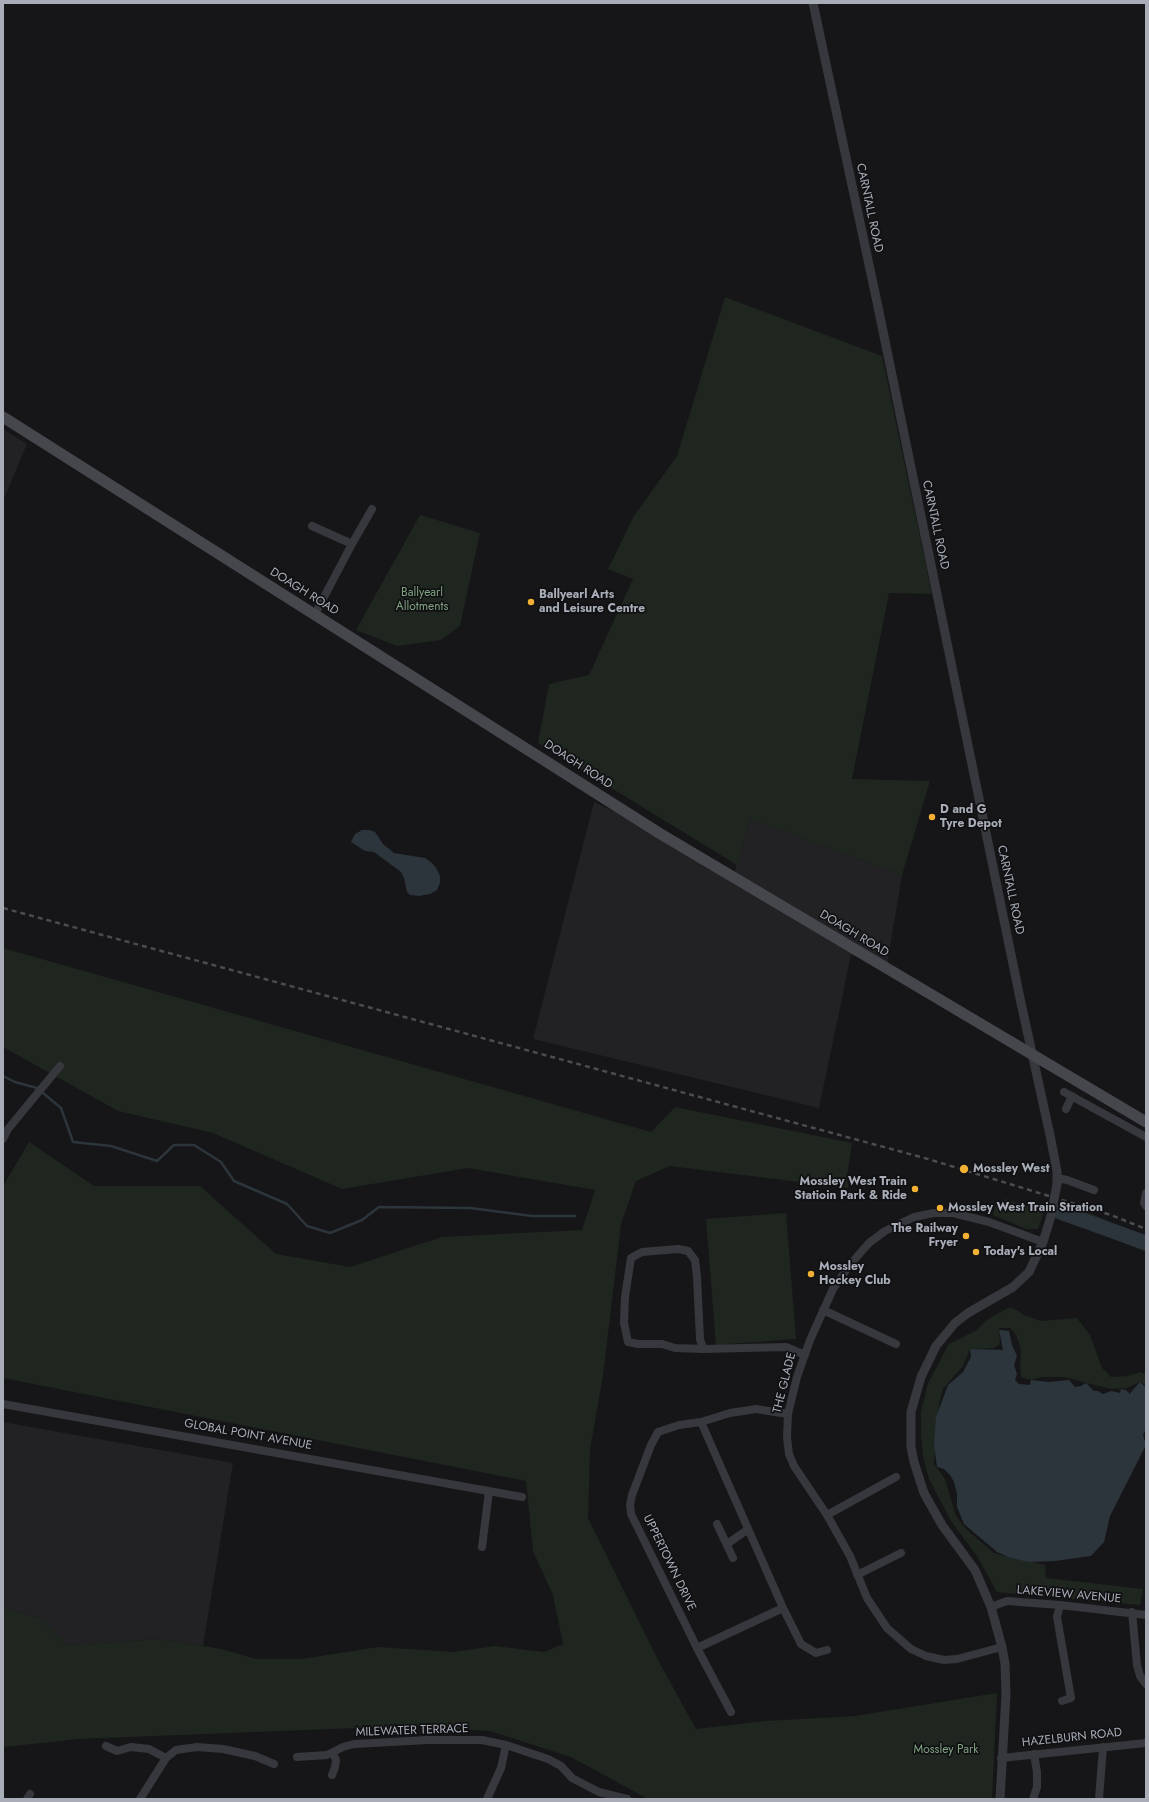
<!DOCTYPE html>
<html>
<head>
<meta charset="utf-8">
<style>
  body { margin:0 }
  #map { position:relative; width:1149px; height:1802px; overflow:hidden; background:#161618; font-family:Jost,sans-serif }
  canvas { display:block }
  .frame { position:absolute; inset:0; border:4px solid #a8adb8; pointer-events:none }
</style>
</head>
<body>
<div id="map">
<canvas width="1149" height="1802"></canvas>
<div class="frame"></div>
</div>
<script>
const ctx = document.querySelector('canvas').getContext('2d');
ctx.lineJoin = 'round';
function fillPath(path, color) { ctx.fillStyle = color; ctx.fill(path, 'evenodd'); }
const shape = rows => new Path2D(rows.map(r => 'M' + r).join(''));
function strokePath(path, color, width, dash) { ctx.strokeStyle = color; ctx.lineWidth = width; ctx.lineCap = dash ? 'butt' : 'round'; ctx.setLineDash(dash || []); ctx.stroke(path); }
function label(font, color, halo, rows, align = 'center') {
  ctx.font = font + ' Jost,sans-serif'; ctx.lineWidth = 3.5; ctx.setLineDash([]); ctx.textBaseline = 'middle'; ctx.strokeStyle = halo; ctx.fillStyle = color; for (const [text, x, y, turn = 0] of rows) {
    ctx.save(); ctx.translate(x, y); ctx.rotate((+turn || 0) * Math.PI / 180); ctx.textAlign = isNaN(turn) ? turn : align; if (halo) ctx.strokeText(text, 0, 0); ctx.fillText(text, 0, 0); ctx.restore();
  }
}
fillPath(shape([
  [3,429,27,444,3,501],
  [594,802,652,829,733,878,750,819,902,875,887,964,851,955,819,1108,533,1039],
  [3,1422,233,1463,203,1646,160,1639,67,1645,39,1618,3,1608]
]), '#222225');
fillPath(shape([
  [725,297,882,356,932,594,889,593,852,779,930,781,902,875,750,819,737,865,538,743,549,684,589,675,633,579,608,569,634,516,677,456],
  [420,515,480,533,460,626,441,640,397,646,356,630],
  [3,948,651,1132,675,1107,852,1143,847,1177,848,1188,670,1166,636,1181,621,1224,603,1376,590,1449,588,1518,658,1660,696,1729,765,1721,855,1716,997,1693,992,1799,648,1799,571,1757,490,1731,407,1726,79,1739,3,1747,3,1608,39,1618,67,1645,160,1639,221,1649,256,1659,302,1659,378,1647,453,1652,495,1646,544,1652,563,1644,553,1595,533,1551,526,1481,3,1378,3,1186,29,1142,94,1186,200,1186,276,1254,350,1267,442,1237,582,1230,595,1190,468,1168,342,1189,213,1133,118,1111,3,1047],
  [1005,1199,1044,1211,1038,1229,1026,1229,993,1215,997,1201,1000,1202],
  [1061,1202,1146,1236,1146,1252,1058,1217],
  [786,1213,796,1339,716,1345,706,1219],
  [1008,1308,1013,1308,1024,1315,1041,1321,1077,1318,1090,1335,1102,1368,1111,1377,1127,1376,1140,1372,1146,1375,1146,1386,1140,1382,1127,1388,1110,1389,1064,1377,1042,1377,1031,1380,1021,1377,1020,1365,1021,1349,1016,1335,1010,1328,999,1328,1000,1344,994,1348,970,1349,963,1366,943,1389,939,1404,934,1464,945,1479,956,1516,966,1529,994,1553,1045,1565,1046,1578,1143,1589,1140,1605,997,1592,977,1556,951,1521,929,1479,923,1457,921,1434,921,1412,928,1383,949,1344,977,1330,988,1319]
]), '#1e261f');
fillPath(shape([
  [362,830,370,830,375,832,383,844,394,853,425,858,432,863,436,868,440,876,440,883,437,890,430,894,419,896,410,895,407,892,404,878,401,872,374,852,365,851,351,842,355,834],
  [999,1330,1009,1331,1012,1345,1017,1356,1014,1365,1017,1374,1015,1380,1019,1384,1030,1385,1031,1380,1049,1382,1069,1380,1075,1387,1081,1386,1086,1383,1094,1391,1098,1391,1103,1394,1111,1391,1120,1393,1121,1389,1126,1390,1130,1394,1131,1392,1140,1382,1146,1388,1146,1428,1143,1435,1146,1445,1110,1516,1104,1542,1091,1556,1055,1561,1029,1562,1011,1558,997,1552,964,1524,957,1507,957,1494,954,1482,950,1475,944,1469,937,1467,934,1444,936,1417,948,1385,963,1372,971,1357,970,1349,1003,1350]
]), '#2c353c');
strokePath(shape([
  [3,1076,15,1082,37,1088,61,1108,73,1142,111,1146,157,1161,174,1145,194,1145,221,1162,234,1181,287,1204,307,1226,330,1233,362,1220,379,1207,470,1208,532,1216,575,1216]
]), '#2c353c', 2.5);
strokePath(shape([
  [1060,1212,1146,1243]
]), '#2c353c', 15);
strokePath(shape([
  [312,526,352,544],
  [315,614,352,544,372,509],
  [1064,1092,1146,1137],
  [1066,1109,1072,1096],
  [3,1139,8,1129,60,1066],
  [1057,1178,1067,1180,1094,1190],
  [1146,1193,1144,1203,1146,1206],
  [823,1310,896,1344],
  [703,1349,700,1339,697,1277,695,1260,688,1251,678,1249,642,1252,631,1258,625,1297,624,1323,628,1342,638,1344,662,1344,675,1348,703,1349,786,1347,805,1355],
  [3,1404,522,1497],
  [701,1422,783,1608,801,1644,816,1653,827,1650],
  [827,1515,896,1477],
  [717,1524,733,1558],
  [727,1544,747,1530],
  [482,1547,489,1491],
  [857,1575,901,1553],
  [1060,1605,1057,1617,1071,1698,1062,1701],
  [991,1607,1007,1601,1060,1605,1146,1615],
  [1132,1612,1137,1665,1140,1676,1146,1684],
  [1002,1647,957,1659,944,1660,926,1656,911,1649,887,1628,867,1598,850,1556,827,1515,794,1466,789,1454,787,1437,788,1414,797,1377,810,1340,833,1289,849,1266,869,1243,885,1231,914,1217,934,1213,953,1213,989,1222,1043,1242],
  [697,1648,783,1608],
  [731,1712,697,1648,637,1526,631,1514,630,1505,632,1495,651,1445,658,1432,679,1425,701,1422,730,1413,756,1409,788,1414],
  [106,1746,117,1751,131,1747,149,1749,166,1758],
  [297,1757,327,1755,343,1747,354,1744,428,1740,482,1740,506,1745,548,1759,561,1766,572,1778,599,1792,627,1799],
  [1001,1758,1146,1743],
  [332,1775,335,1767,336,1760,333,1753],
  [27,1799,30,1794],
  [140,1799,166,1758,176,1750,197,1747,223,1749,255,1756,274,1764],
  [487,1799,501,1768,506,1745],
  [1033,1799,1037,1787,1037,1772,1034,1754],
  [1099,1799,1103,1747]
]), '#37383d', 8);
strokePath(shape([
  [813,3,877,302,1021,1003,1050,1135,1057,1171,1057,1184],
  [1000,1799,1006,1695,1005,1664,1002,1647,991,1607,975,1570,942,1525,924,1493,914,1462,911,1447,911,1412,921,1377,936,1346,955,1323,968,1313,1013,1287,1029,1272,1043,1242,1051,1216]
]), '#37383d', 9);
strokePath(shape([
  [3,417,659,833,1146,1122]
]), '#45474d', 11);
strokePath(shape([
  [3,908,928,1159,1111,1215,1146,1229]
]), '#4a4c52', 2.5, [5, 4]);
strokePath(shape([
  [1051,1216,1057,1184]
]), '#37383d', 9);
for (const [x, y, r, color] of [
  [531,602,4,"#f2b134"],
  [932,817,4,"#f2b134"],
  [964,1169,5,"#f2b134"],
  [915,1189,4,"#f2b134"],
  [940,1208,4,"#f2b134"],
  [966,1236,4,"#f2b134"],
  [976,1252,4,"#f2b134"],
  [811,1274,4,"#f2b134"]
]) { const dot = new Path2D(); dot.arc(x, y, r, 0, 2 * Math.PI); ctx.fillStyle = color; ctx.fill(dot); strokePath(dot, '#111113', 1.5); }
label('12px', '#a8adb8', '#111113', [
  ["CARNTALL ROAD",869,208,78],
  ["CARNTALL ROAD",935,525,78],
  ["DOAGH ROAD",304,592,32],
  ["DOAGH ROAD",578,765,33],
  ["CARNTALL ROAD",1010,890,78],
  ["DOAGH ROAD",854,934,31],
  ["THE GLADE",785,1383,-76],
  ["GLOBAL POINT AVENUE",248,1435,10],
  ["UPPERTOWN DRIVE",669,1563,64],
  ["LAKEVIEW AVENUE",1069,1595,5],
  ["MILEWATER TERRACE",412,1731,-2],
  ["HAZELBURN ROAD",1072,1738,-6]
]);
label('12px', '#7fa381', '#111113', [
  ["Ballyearl",422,593],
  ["Allotments",422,607],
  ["Mossley Park",946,1750]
]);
label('bold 12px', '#a8adb8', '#111113', [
  ["Ballyearl Arts",539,595],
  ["and Leisure Centre",539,609],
  ["D and G",940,810],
  ["Tyre Depot",940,824],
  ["Mossley West",973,1169],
  ["Mossley West Train",907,1182,"right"],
  ["Statioin Park & Ride",907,1196,"right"],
  ["Mossley West Train Stration",948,1208],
  ["The Railway",958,1229,"right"],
  ["Fryer",958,1243,"right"],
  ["Today's Local",984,1252],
  ["Mossley",819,1267],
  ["Hockey Club",819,1281]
], 'left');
</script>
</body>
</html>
